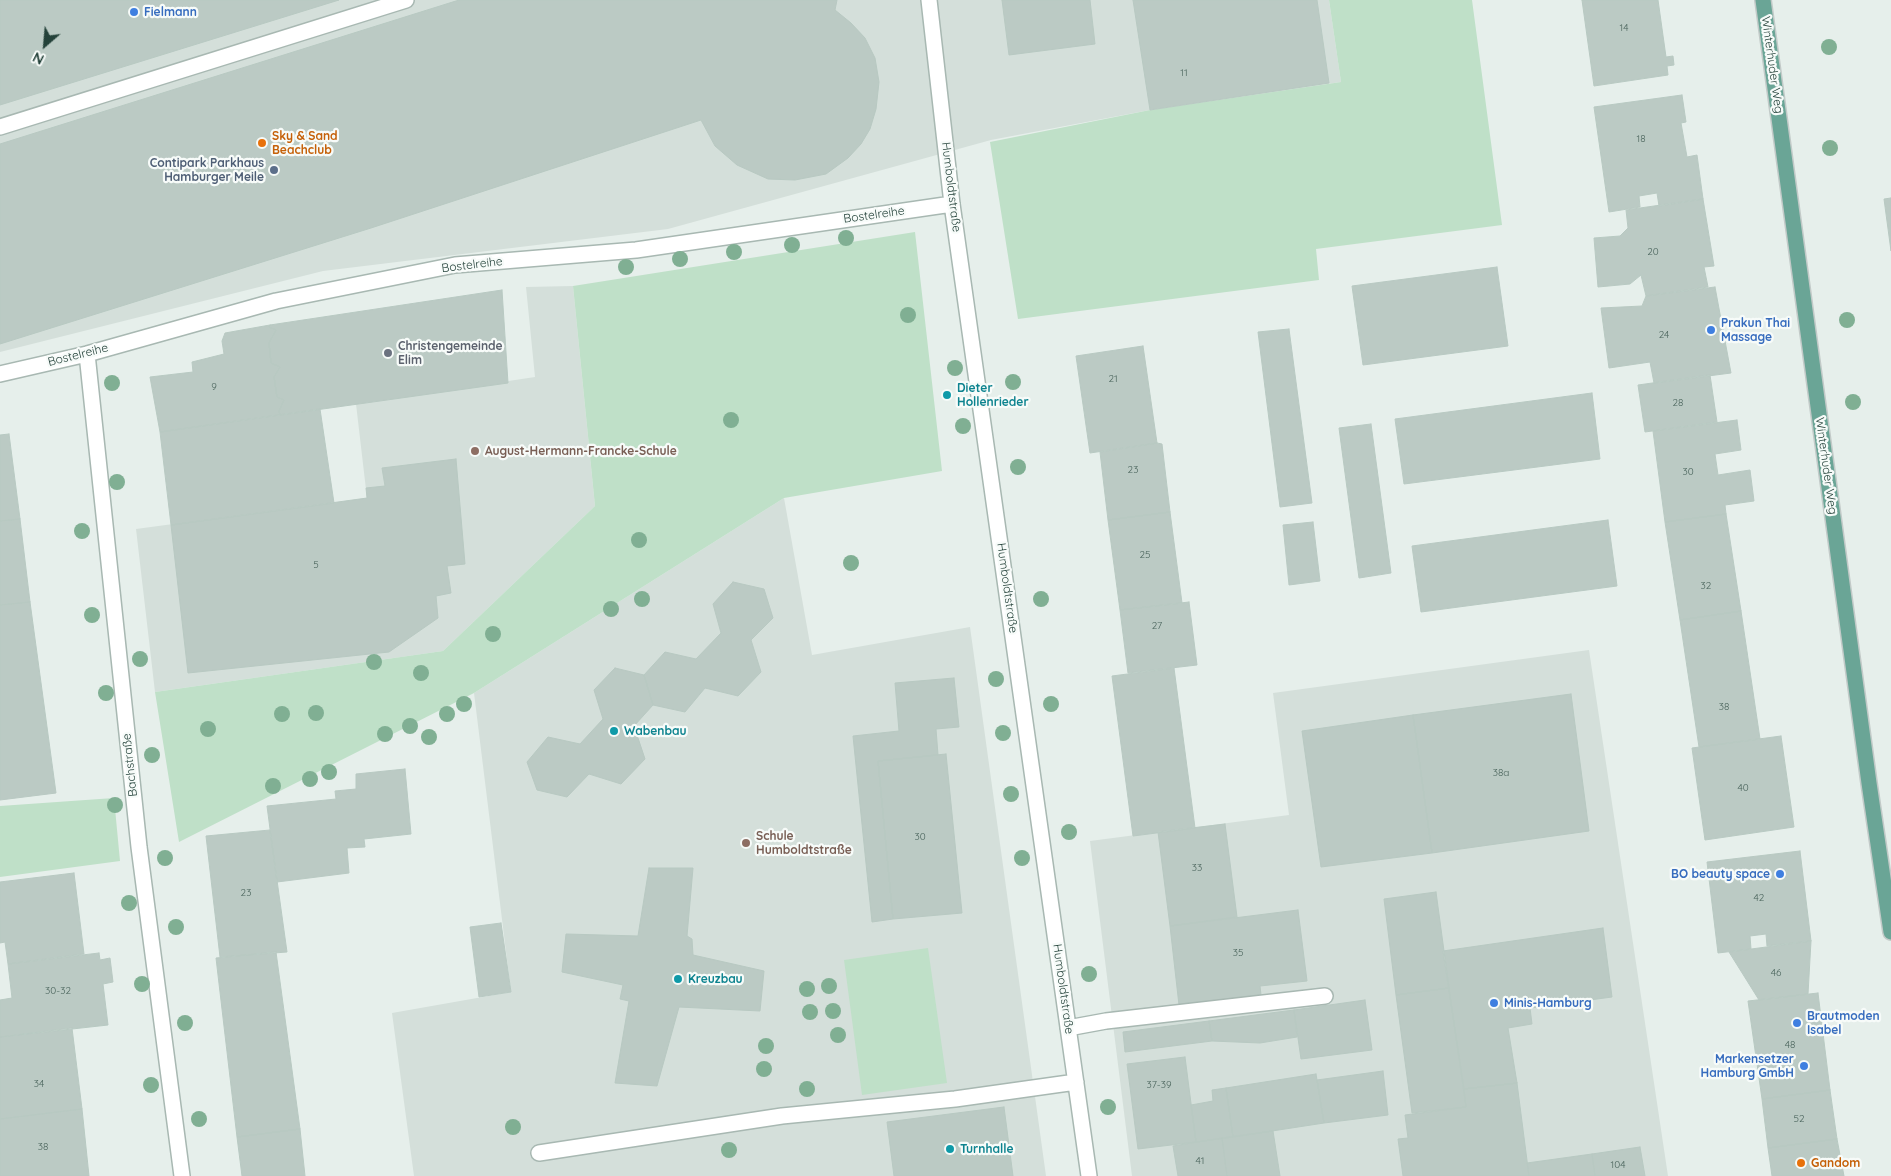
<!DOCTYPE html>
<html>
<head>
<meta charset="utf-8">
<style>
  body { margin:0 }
  #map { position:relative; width:1891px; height:1176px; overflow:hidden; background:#e6efeb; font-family:Quicksand,sans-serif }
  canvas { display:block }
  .north { position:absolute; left:20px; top:20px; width:50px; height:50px; -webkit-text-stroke:4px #f7fbf9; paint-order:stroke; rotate:207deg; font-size:14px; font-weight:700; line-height:20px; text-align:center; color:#24423a }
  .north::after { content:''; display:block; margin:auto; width:18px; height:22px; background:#24423a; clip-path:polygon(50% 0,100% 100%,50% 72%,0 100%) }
</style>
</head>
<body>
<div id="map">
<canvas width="1891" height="1176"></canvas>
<div class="north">N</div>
</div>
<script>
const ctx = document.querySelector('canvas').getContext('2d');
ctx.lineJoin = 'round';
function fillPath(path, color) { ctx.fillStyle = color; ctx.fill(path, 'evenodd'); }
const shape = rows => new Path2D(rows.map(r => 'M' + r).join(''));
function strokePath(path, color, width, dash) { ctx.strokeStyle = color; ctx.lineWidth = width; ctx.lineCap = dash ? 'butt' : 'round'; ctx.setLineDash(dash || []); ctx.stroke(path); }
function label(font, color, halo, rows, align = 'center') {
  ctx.font = font + ' Quicksand,sans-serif'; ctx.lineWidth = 4.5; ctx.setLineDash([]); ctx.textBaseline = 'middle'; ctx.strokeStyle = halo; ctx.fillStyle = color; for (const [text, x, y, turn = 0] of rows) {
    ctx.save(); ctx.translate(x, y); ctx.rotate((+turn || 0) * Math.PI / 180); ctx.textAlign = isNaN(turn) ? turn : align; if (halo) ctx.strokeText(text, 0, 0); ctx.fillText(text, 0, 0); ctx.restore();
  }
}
fillPath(shape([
  [0,0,1329,0,1341,82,1150,110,991,140,668,229,323,271,0,352],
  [573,286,595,506,443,651,155,692,136,529,367,498,356,404,535,377,526,287],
  [784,498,812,655,970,627,1046,1176,414,1176,392,1013,511,992,474,693],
  [1589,650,1668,1176,1132,1176,1090,841,1289,815,1273,693]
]), '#d4dfda');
fillPath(shape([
  [1329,0,1472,0,1502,225,1316,249,1319,280,1018,319,990,142,1150,110,1341,82],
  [915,232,942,471,784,498,474,693,179,842,155,692,443,651,595,506,573,286],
  [114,798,120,861,0,877,0,806],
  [928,948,947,1083,862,1095,844,960]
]), '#bfe0c8');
const building = shape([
  [0,0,339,0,0,105,0,0],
  [459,0,837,0,835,10,851,23,865,38,875,58,879,82,876,109,870,129,861,144,848,158,826,174,795,180,768,179,737,165,715,146,701,120,371,228,0,344,0,144,459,0],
  [1002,0,1090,0,1095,44,1009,55,1002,0],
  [1133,0,1317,0,1329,83,1150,110,1133,0],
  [1582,0,1658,0,1666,57,1673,56,1674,65,1667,66,1668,75,1594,86,1582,0],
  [1682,95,1686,122,1681,123,1687,157,1697,155,1703,199,1659,206,1657,193,1639,196,1640,207,1609,212,1594,107,1682,95],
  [1891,198,1891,251,1884,199,1891,198],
  [1703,199,1714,266,1704,267,1708,287,1646,296,1641,275,1630,284,1598,287,1594,238,1620,236,1628,228,1626,210,1703,199],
  [1497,267,1508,346,1363,365,1352,286,1497,267],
  [1715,287,1731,373,1654,383,1650,362,1609,368,1601,308,1642,306,1646,296,1715,287],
  [502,290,508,383,280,415,279,411,284,400,277,397,274,377,280,367,271,363,269,343,276,330,269,327,270,325,502,290],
  [270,325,269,327,276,330,269,343,271,363,280,367,274,377,277,397,284,400,279,411,280,415,160,432,150,377,193,372,192,362,224,354,222,341,225,333,270,325],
  [1289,329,1312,503,1280,507,1258,332,1289,329],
  [1143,346,1157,443,1090,453,1076,356,1143,346],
  [1710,375,1717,422,1645,432,1638,385,1710,375],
  [1592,393,1600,459,1404,484,1395,419,1592,393],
  [320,409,334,503,171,525,160,432,320,409],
  [1737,420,1741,450,1715,454,1718,475,1750,470,1754,501,1725,505,1726,514,1665,522,1653,431,1737,420],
  [1371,424,1391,573,1359,578,1339,428,1371,424],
  [9,434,20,519,0,521,0,435,9,434],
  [1157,443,1162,444,1170,512,1108,520,1100,452,1157,443],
  [456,459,465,564,447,566,451,593,436,596,438,618,389,652,188,673,171,525,367,498,366,488,385,486,382,468,456,459],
  [1170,512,1182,603,1120,610,1108,520,1170,512],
  [1726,514,1741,611,1680,620,1665,522,1726,514],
  [20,519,30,602,0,605,0,521,20,519],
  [1608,520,1617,586,1421,612,1412,546,1608,520],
  [1313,522,1320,581,1289,585,1283,525,1313,522],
  [733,582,764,589,773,618,751,640,761,672,738,696,705,688,685,712,653,705,644,675,665,652,696,659,721,633,713,604,733,582],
  [30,602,56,793,0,800,0,605,30,602],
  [1189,602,1197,665,1128,673,1120,610,1189,602],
  [1741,611,1760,739,1699,747,1680,620,1741,611],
  [615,668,644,675,653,705,634,726,645,759,621,784,589,774,567,797,537,790,527,762,548,737,580,744,603,719,594,690,615,668],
  [1174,668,1195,828,1133,836,1112,676,1174,668],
  [954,678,959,727,936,729,938,755,878,761,893,919,872,922,853,736,899,731,895,683,954,678],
  [1571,694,1589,831,1432,853,1413,715,1571,694],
  [1413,715,1432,853,1321,867,1302,731,1413,715],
  [1781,736,1794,827,1705,840,1692,748,1781,736],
  [946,754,962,913,893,919,878,761,946,754],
  [405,769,411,834,364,839,365,847,347,848,349,873,277,882,267,806,336,799,335,791,356,789,356,774,405,769],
  [1225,824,1237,917,1170,926,1158,832,1225,824],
  [270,830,287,952,220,957,206,836,270,830],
  [1800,851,1811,941,1767,946,1766,934,1750,936,1751,949,1718,953,1707,862,1800,851],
  [649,868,693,868,687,936,692,939,693,955,764,971,760,1011,679,1007,657,1086,615,1083,629,1001,620,999,623,985,562,972,566,934,638,936,649,868],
  [74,873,84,954,8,964,5,942,0,943,0,882,74,873],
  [1436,892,1449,988,1396,995,1384,899,1436,892],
  [1298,910,1307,981,1260,986,1261,995,1179,1005,1170,926,1298,910],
  [501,923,511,992,479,997,470,927,501,923],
  [1603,928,1612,997,1530,1008,1532,1024,1508,1028,1517,1083,1464,1089,1443,951,1603,928],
  [1811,941,1808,994,1759,1000,1729,952,1811,941],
  [276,952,300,1129,237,1137,216,958,276,952],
  [99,953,100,960,110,958,113,982,103,984,108,1025,0,1037,0,1000,12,998,8,964,99,953],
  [1449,988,1466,1107,1412,1113,1396,995,1449,988],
  [1818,993,1830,1090,1762,1099,1748,1001,1818,993],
  [1365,1000,1372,1050,1301,1059,1294,1010,1365,1000],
  [1294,1010,1297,1037,1260,1043,1212,1041,1209,1021,1294,1010],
  [1209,1021,1212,1041,1125,1052,1123,1032,1209,1021],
  [72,1028,82,1109,0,1119,0,1037,72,1028],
  [1185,1057,1196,1142,1138,1149,1127,1064,1185,1057],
  [1383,1071,1388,1115,1324,1123,1317,1080,1383,1071],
  [1316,1074,1324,1123,1233,1137,1226,1088,1316,1074],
  [1517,1083,1529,1176,1403,1176,1398,1139,1408,1138,1405,1115,1466,1107,1464,1089,1517,1083],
  [1226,1088,1233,1137,1196,1142,1191,1105,1213,1101,1212,1090,1226,1088],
  [1830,1090,1837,1139,1768,1148,1762,1099,1830,1090],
  [1004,1107,1013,1176,894,1176,887,1122,1004,1107],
  [82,1109,89,1176,0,1176,0,1119,82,1109],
  [300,1129,305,1176,242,1176,237,1137,300,1129],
  [1273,1131,1280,1176,1227,1176,1222,1138,1273,1131],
  [1222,1138,1227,1176,1178,1176,1173,1146,1222,1138],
  [1837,1139,1844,1176,1772,1176,1768,1148,1837,1139],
  [1640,1147,1645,1176,1595,1176,1592,1154,1640,1147],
  [1592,1154,1595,1176,1529,1176,1527,1163,1592,1154]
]);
fillPath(building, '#bbcac4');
strokePath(building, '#b8c9c2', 1);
const minor = shape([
  [929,0,952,204,1089,1176],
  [0,127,406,0],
  [87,354,139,847,182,1176],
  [0,374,87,354,276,301,455,265,636,250,952,204],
  [1068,1028,1106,1021,1325,996],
  [539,1153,782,1116,955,1099,1076,1082]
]);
const major = shape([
  [1763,0,1869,783,1891,932]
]);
strokePath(minor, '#a8b8b2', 18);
strokePath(major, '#c2cac8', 18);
strokePath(minor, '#fff', 15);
strokePath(major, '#6aa596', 15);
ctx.fillStyle = '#80af93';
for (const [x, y] of [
  [1829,47],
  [1830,148],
  [846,238],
  [792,245],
  [734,252],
  [680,259],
  [626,267],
  [908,315],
  [1847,320],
  [955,368],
  [1013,382],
  [112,383],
  [1853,402],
  [731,420],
  [963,426],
  [1018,467],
  [117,482],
  [82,531],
  [639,540],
  [851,563],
  [642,599],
  [1041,599],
  [611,609],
  [92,615],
  [493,634],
  [140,659],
  [374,662],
  [421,673],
  [996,679],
  [106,693],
  [464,704],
  [1051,704],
  [316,713],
  [282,714],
  [447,714],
  [410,726],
  [208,729],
  [1003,733],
  [385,734],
  [429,737],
  [152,755],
  [329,772],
  [310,779],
  [273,786],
  [1011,794],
  [115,805],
  [1069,832],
  [165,858],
  [1022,858],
  [129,903],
  [176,927],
  [1089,974],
  [142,984],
  [829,986],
  [807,989],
  [833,1011],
  [810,1012],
  [185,1023],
  [838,1035],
  [766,1046],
  [764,1069],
  [151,1085],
  [807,1089],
  [1108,1107],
  [199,1119],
  [513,1127],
  [729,1150]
]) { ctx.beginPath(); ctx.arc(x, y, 8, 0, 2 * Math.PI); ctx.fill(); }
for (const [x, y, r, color] of [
  [134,12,5,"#3f7fe0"],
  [262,143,5,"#e8710a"],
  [274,170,5,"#5c6f8a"],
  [1711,330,5,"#3f7fe0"],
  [388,353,5,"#6b7280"],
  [947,395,5,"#0f9aa8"],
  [475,451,5,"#8d6e63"],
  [614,731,5,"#0f9aa8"],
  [746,843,5,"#8d6e63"],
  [1780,874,5,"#3f7fe0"],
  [678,979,5,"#0f9aa8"],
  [1494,1003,5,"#3f7fe0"],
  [1797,1023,5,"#3f7fe0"],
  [1804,1066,5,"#3f7fe0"],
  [950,1149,5,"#0f9aa8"],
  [1801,1163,5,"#e8710a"]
]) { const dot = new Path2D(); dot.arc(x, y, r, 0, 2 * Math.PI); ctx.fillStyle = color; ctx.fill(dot); strokePath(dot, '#f7fbf9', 2); }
label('10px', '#4a645c', null, [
  ["14",1624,28],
  ["11",1184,73],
  ["18",1641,139],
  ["20",1653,252],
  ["24",1664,335],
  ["21",1113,379],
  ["9",214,387],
  ["28",1678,403],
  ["23",1133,470],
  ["30",1688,472],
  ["25",1145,555],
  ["5",316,565],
  ["32",1706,586],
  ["27",1157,626],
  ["38",1724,707],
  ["38a",1501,773],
  ["40",1743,788],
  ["30",920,837],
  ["33",1197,868],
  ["23",246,893],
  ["42",1759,898],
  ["35",1238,953],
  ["46",1776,973],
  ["30-32",58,991],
  ["48",1790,1045],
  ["34",39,1084],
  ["37-39",1159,1085],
  ["52",1799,1119],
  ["38",43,1147],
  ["41",1200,1161],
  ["104",1618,1165]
]);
label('bold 12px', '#366cbe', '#f7fbf9', [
  ["Fielmann",144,12],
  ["Prakun Thai",1721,323],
  ["Massage",1721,337],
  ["BO beauty space",1770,874,"right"],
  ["Minis-Hamburg",1504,1003],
  ["Brautmoden",1807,1016],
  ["Isabel",1807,1030],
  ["Markensetzer",1794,1059,"right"],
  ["Hamburg GmbH",1794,1073,"right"]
], 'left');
label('12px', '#24423a', '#f7fbf9', [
  ["Winterhuder Weg",1772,65,82],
  ["Humboldtstraße",951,187,83],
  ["Bostelreihe",874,215,-8],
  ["Bostelreihe",472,265,-7],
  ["Bostelreihe",78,355,-14],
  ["Winterhuder Weg",1826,466,82],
  ["Humboldtstraße",1007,588,82],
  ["Bachstraße",130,765,-96],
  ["Humboldtstraße",1063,989,82]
]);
label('bold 12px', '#c56008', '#f7fbf9', [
  ["Sky & Sand",272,136],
  ["Beachclub",272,150],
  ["Gandom",1811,1163]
], 'left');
label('bold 12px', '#4e5e75', '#f7fbf9', [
  ["Contipark Parkhaus",264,163],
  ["Hamburger Meile",264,177]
], 'right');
label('bold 12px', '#5b616d', '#f7fbf9', [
  ["Christengemeinde",398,346],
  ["Elim",398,360]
], 'left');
label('bold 12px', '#0d838f', '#f7fbf9', [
  ["Dieter",957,388],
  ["Hollenrieder",957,402],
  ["Wabenbau",624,731],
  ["Kreuzbau",688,979],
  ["Turnhalle",960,1149]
], 'left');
label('bold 12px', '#785e54', '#f7fbf9', [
  ["August-Hermann-Francke-Schule",485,451],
  ["Schule",756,836],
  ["Humboldtstraße",756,850]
], 'left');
</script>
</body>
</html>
